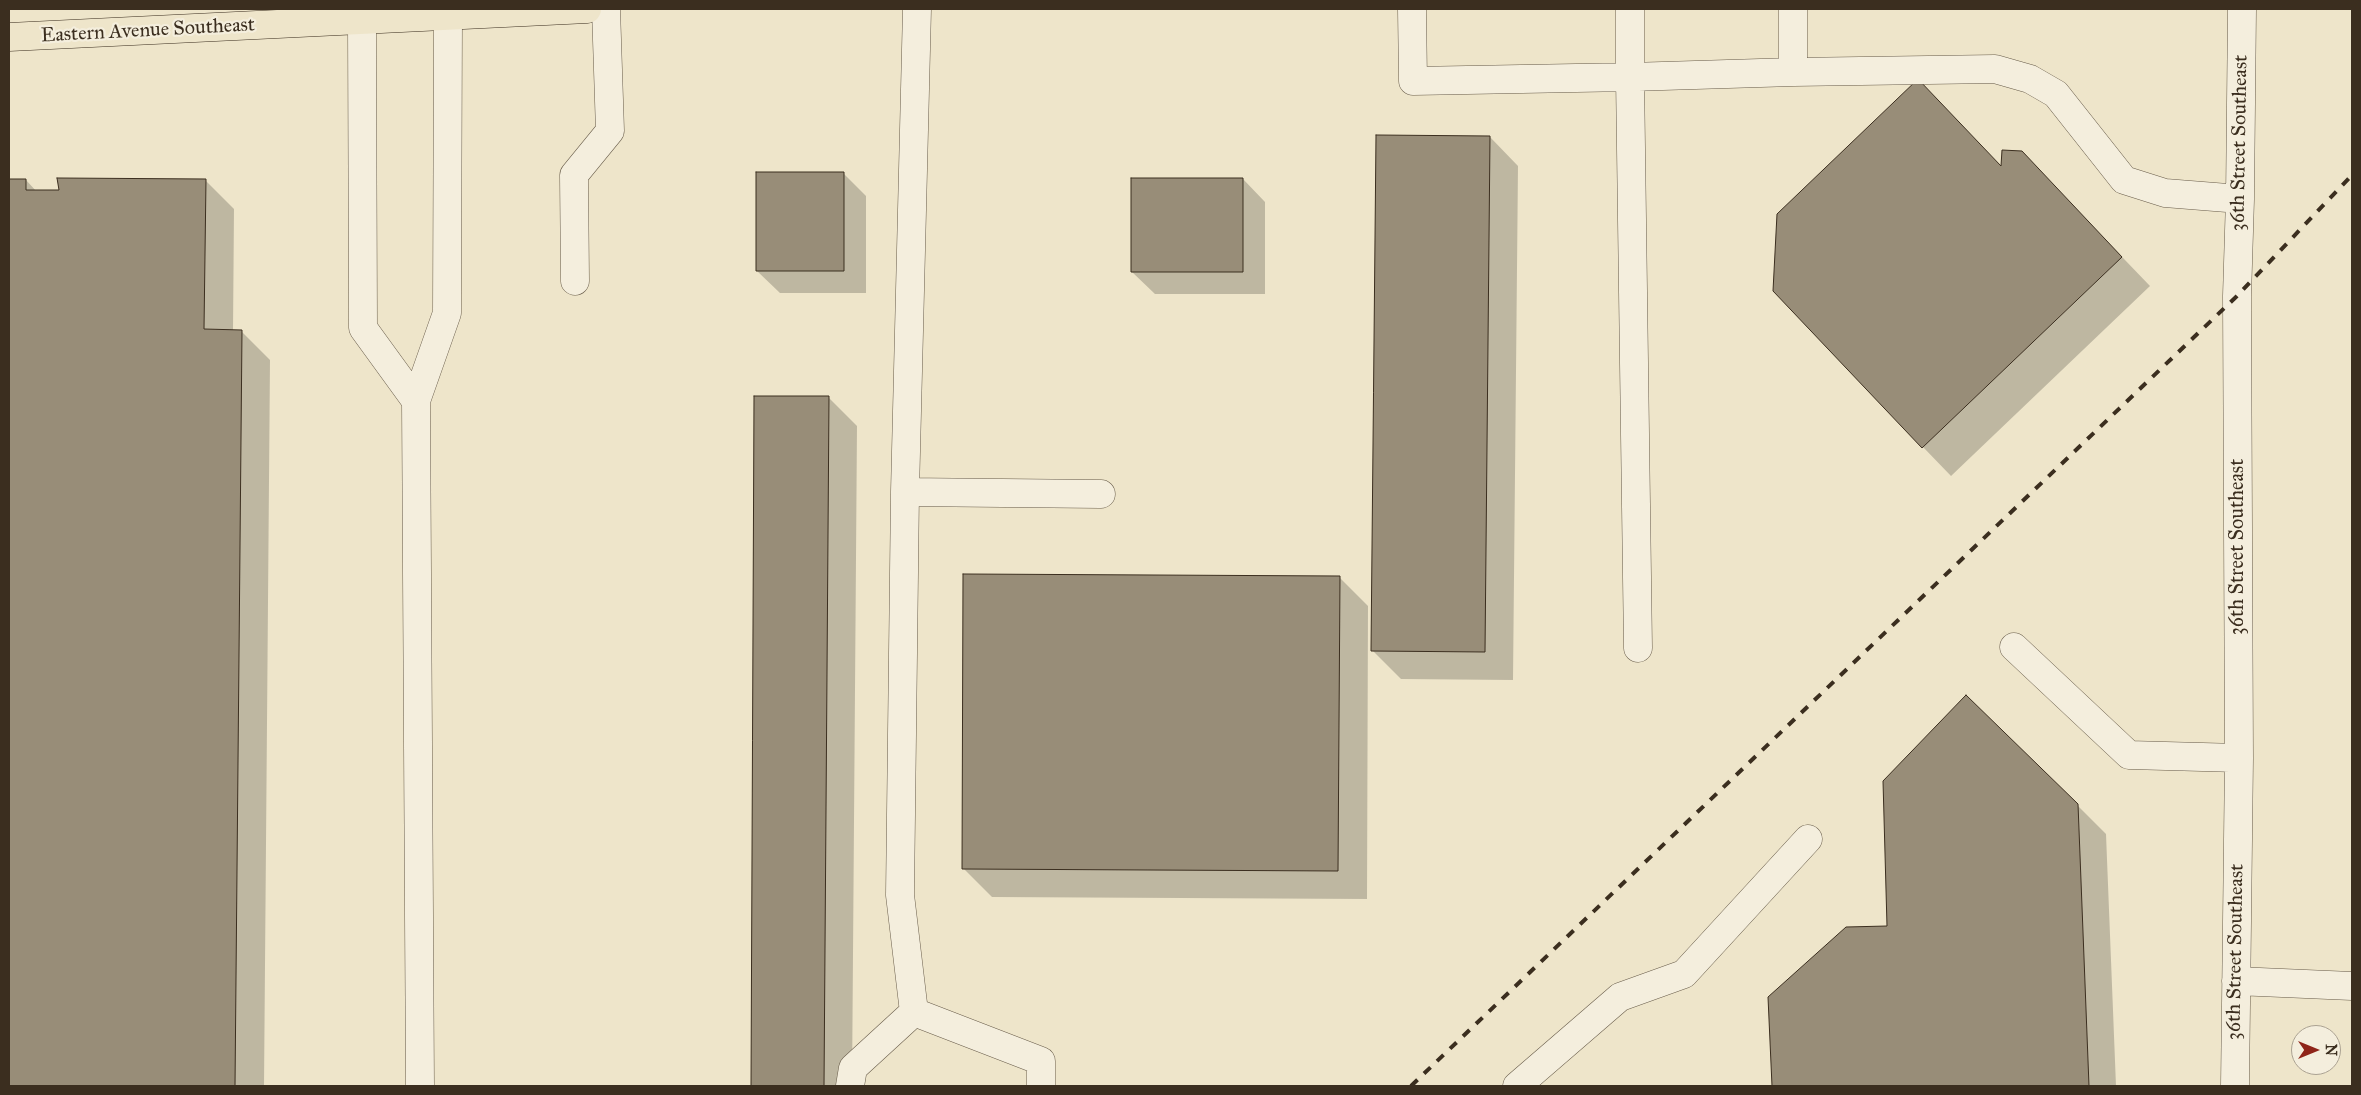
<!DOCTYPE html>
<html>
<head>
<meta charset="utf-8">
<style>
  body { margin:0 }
  #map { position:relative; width:2361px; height:1095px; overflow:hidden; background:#eee5ca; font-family:"IM FELL Great Primer",serif }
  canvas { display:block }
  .frame { position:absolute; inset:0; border:10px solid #3b2e1f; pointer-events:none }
  .north { position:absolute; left:2291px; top:1025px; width:50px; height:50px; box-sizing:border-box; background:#f4eedd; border:1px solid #aaa191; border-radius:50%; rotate:90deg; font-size:14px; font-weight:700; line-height:20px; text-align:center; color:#3b2e1f }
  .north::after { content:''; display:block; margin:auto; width:18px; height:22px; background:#8f2418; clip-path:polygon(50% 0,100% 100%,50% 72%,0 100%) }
</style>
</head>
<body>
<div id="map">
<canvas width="2361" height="1095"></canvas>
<div class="frame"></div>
<div class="north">N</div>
</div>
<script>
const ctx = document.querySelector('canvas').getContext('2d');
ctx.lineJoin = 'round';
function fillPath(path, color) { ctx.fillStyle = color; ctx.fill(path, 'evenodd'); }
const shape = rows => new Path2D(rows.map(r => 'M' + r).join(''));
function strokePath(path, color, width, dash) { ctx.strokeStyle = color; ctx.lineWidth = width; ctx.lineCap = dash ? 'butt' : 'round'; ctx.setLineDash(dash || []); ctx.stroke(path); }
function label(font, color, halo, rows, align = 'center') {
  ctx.font = font + ' "IM FELL Great Primer",serif'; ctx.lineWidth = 4.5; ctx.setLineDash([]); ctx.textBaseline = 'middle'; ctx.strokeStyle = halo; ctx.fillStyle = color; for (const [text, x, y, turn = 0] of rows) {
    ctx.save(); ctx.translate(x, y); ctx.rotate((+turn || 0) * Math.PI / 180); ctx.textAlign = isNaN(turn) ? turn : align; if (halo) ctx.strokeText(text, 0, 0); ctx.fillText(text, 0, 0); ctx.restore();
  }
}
fillPath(shape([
  [1918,81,2002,168,2050,182,2150,286,1951,476,1923,447],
  [1490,137,1518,166,1513,680,1401,679,1372,650],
  [843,173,866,196,866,293,780,293,757,271],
  [1243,179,1265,202,1265,294,1155,294,1132,272],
  [26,180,37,192,205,180,234,209,233,331,242,332,270,360,264,1086,9,1086,9,181],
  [755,397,828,397,857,426,852,1086,752,1086],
  [1339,577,1368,606,1367,899,992,897,963,868],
  [2077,805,2106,834,2116,1086,1773,1086,1769,998,1889,927]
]), '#0003');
const building = shape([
  [1918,79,2001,166,2002,150,2022,151,2122,257,1922,448,1773,291,1777,214,1918,79],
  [1376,135,1490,136,1485,652,1371,651,1376,135],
  [756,172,844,172,844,271,756,271,756,172],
  [57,178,206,179,204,329,242,330,235,1086,9,1086,9,179,26,179,26,190,59,190,57,178],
  [1131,178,1243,178,1243,272,1131,272,1131,178],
  [754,396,829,396,824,1086,751,1086,754,396],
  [963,574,1340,576,1338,871,962,869,963,574],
  [1966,695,2078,804,2089,1086,1772,1086,1768,997,1846,927,1887,926,1883,781,1966,695]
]);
fillPath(building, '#988d78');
strokePath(building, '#3b2e1f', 1);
const minor = shape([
  [1412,9,1413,81,1630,77,1638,648],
  [1630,9,1630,77,1793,72],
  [1793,9,1793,72,1995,69,2030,79,2056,94,2124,180,2165,193,2240,199],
  [362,20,363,328,416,401,447,313,448,16],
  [575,281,574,175,610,131,606,9],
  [416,401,420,1086],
  [905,492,1101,494],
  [2014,647,2129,755,2239,758],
  [2236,981,2352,986],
  [914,1012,900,895,905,492,917,9],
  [914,1012,1041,1061,1041,1086],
  [850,1086,853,1068,914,1012],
  [1517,1086,1620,997,1684,974,1808,839],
  [2235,1086,2239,758,2237,296,2240,199,2242,9]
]);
const major = shape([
  [9,37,587,9]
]);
strokePath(minor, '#685c4a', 29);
strokePath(major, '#3b2e1f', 29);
strokePath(minor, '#f4eedd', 28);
strokePath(major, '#eee5ca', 28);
strokePath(shape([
  [1411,1086,2237,296,2352,175]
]), '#3b2e1f', 4, [9, 9]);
label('20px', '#3b2e1f', '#f4eedd', [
  ["Eastern Avenue Southeast",148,31,-3],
  ["36th Street Southeast",2240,143,-89],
  ["36th Street Southeast",2238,547,-90],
  ["36th Street Southeast",2236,952,-89]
]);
</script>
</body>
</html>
